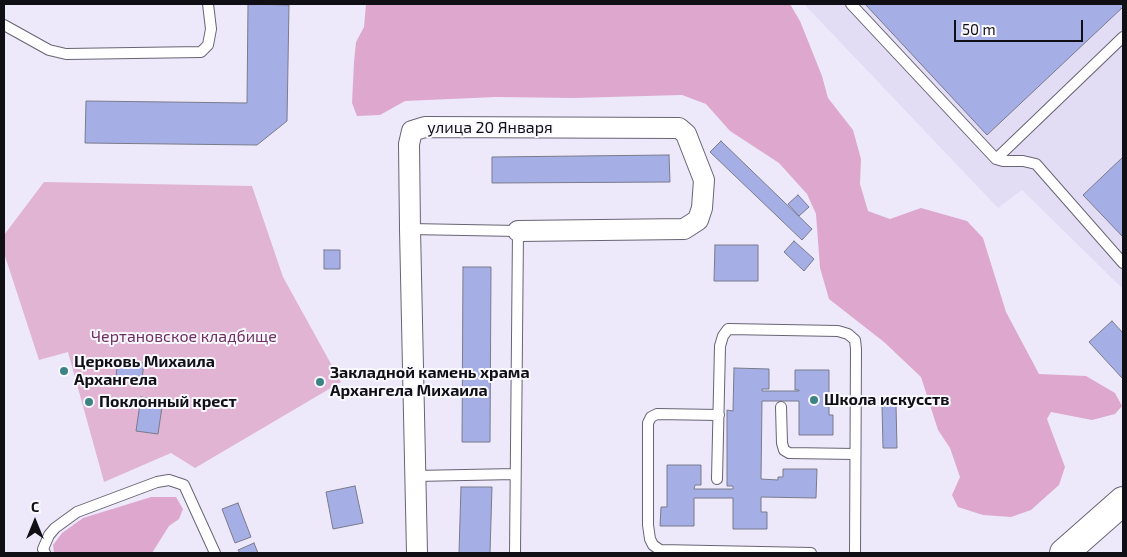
<!DOCTYPE html>
<html>
<head>
<meta charset="utf-8">
<style>
  body { margin:0 }
  #map { position:relative; width:1127px; height:557px; overflow:hidden; background:#ede9fb; font-family:"Exo 2",sans-serif }
  canvas { display:block }
  .frame { position:absolute; inset:0; border:5px solid #100f15; pointer-events:none }
  .north { position:absolute; left:10px; top:497px; width:50px; height:50px; -webkit-text-stroke:4px #faf8ff; paint-order:stroke; rotate:0deg; font-size:14px; font-weight:700; line-height:20px; text-align:center; color:#100f15 }
  .north::after { content:''; display:block; margin:auto; width:18px; height:22px; background:#100f15; clip-path:polygon(50% 0,100% 100%,50% 72%,0 100%) }
  .scale { position:absolute; left:954px; top:20px; width:129px; height:22px; box-sizing:border-box; border:2px solid #100f15; border-top:0; padding-left:6px; font-size:15px; line-height:18px; white-space:nowrap; color:#100f15; -webkit-text-stroke:4px #faf8ff; paint-order:stroke }
</style>
</head>
<body>
<div id="map">
<canvas width="1127" height="557"></canvas>
<div class="frame"></div>
<div class="north">С</div>
<div class="scale">50 m</div>
</div>
<script>
const ctx = document.querySelector('canvas').getContext('2d');
ctx.lineJoin = 'round';
function fillPath(path, color) { ctx.fillStyle = color; ctx.fill(path, 'evenodd'); }
const shape = rows => new Path2D(rows.map(r => 'M' + r).join(''));
function strokePath(path, color, width, dash) { ctx.strokeStyle = color; ctx.lineWidth = width; ctx.lineCap = dash ? 'butt' : 'round'; ctx.setLineDash(dash || []); ctx.stroke(path); }
function label(font, color, halo, rows, align = 'center') {
  ctx.font = font + ' "Exo 2",sans-serif'; ctx.lineWidth = 4; ctx.setLineDash([]); ctx.textBaseline = 'middle'; ctx.strokeStyle = halo; ctx.fillStyle = color; for (const [text, x, y, turn = 0] of rows) {
    ctx.save(); ctx.translate(x, y); ctx.rotate((+turn || 0) * Math.PI / 180); ctx.textAlign = isNaN(turn) ? turn : align; if (halo) ctx.strokeText(text, 0, 0); ctx.fillText(text, 0, 0); ctx.restore();
  }
}
fillPath(shape([
  [804,4,1123,4,1123,289,1022,190,998,208]
]), '#e3dcf5');
fillPath(shape([
  [44,182,252,186,283,277,341,382,195,468,171,453,104,482,68,352,39,360,4,253,4,235]
]), '#e1b4d3');
fillPath(shape([
  [366,4,790,4,800,21,822,76,828,98,853,130,861,159,860,184,868,211,890,219,921,208,967,221,983,238,1006,312,1039,374,1086,376,1115,393,1122,406,1115,414,1092,420,1051,412,1047,419,1065,467,1059,485,1031,510,1011,517,983,515,958,507,952,495,960,477,950,448,938,430,921,377,884,342,829,299,820,268,816,214,807,194,779,163,730,131,706,104,682,95,574,98,496,97,405,101,380,115,357,116,352,103,354,62,356,42,364,27],
  [151,497,176,497,183,509,179,519,169,526,152,553,54,553,53,545,62,533,83,518]
]), '#dea8ce');
const building = shape([
  [248,4,289,5,287,121,257,145,85,143,86,101,247,103,248,4],
  [865,4,1123,4,1123,7,987,135,865,4],
  [721,141,812,229,802,240,710,152,721,141],
  [669,155,670,182,492,183,492,157,669,155],
  [1123,157,1123,237,1083,195,1123,157],
  [798,195,809,207,799,216,788,204,798,195],
  [794,241,814,259,804,271,784,252,794,241],
  [715,245,758,245,758,281,714,281,715,245],
  [324,250,340,250,340,269,324,269,324,250],
  [463,267,491,267,490,442,462,442,463,267],
  [1112,321,1123,333,1123,379,1089,342,1112,321],
  [118,361,144,363,142,379,116,376,118,361],
  [734,368,769,369,769,389,762,389,762,391,799,391,799,390,795,390,795,370,829,370,829,415,833,415,833,435,799,435,799,401,762,401,761,479,778,480,778,477,783,477,783,469,817,469,816,498,761,497,761,512,767,512,767,529,733,529,733,498,694,498,694,526,660,526,661,507,667,507,667,465,701,465,701,485,695,485,694,489,733,489,733,486,727,486,727,410,733,411,734,368],
  [141,397,163,400,158,434,136,431,141,397],
  [882,405,896,405,897,448,883,448,882,405],
  [355,486,363,523,333,529,326,492,355,486],
  [461,487,492,487,490,553,459,553,461,487],
  [238,503,251,537,235,543,222,509,238,503],
  [254,543,258,553,240,553,238,550,254,543]
]);
fillPath(building, '#a6aee6');
strokePath(building, '#797b8b', 1);
const lane = shape([
  [851,4,996,159,1003,161,1023,161,1036,164,1123,263],
  [4,25,49,50,66,54,201,52,208,45,211,29,208,4],
  [996,159,1123,37],
  [410,229,518,231,515,553],
  [781,407,782,443,784,450,789,453,855,454],
  [719,415,657,414,651,417,648,423,648,525,650,539,653,545,660,550,811,553],
  [415,476,515,474],
  [717,479,720,346,723,336,728,329,838,331,848,334,855,340,856,349,855,553],
  [45,553,43,549,49,535,55,528,77,512,157,482,169,480,184,485,215,553]
]);
const street = shape([
  [417,553,410,229,409,144,412,131,425,127,679,128,686,134,704,180,702,208,698,220,684,229,518,231]
]);
const secondary = shape([
  [1064,553,1123,501]
]);
strokePath(lane, '#686473', 12);
strokePath(street, '#686473', 22);
strokePath(secondary, '#686473', 30);
strokePath(lane, '#fff', 10);
strokePath(street, '#fff', 20);
strokePath(secondary, '#fff', 28);
for (const [x, y, r, color] of [
  [64,371,5,"#3b8385"],
  [320,382,5,"#3b8385"],
  [814,400,5,"#3b8385"],
  [89,402,5,"#3b8385"]
]) { const dot = new Path2D(); dot.arc(x, y, r, 0, 2 * Math.PI); ctx.fillStyle = color; ctx.fill(dot); strokePath(dot, '#faf8ff', 2); }
label('16px', '#100f15', '#faf8ff', [
  ["улица 20 Января",490,128]
]);
label('16px', '#6f2f60', '#faf8ff', [
  ["Чертановское кладбище",184,337]
]);
label('bold 16px', '#100f15', '#faf8ff', [
  ["Церковь Михаила",74,362],
  ["Архангела",74,380],
  ["Закладной камень храма",330,373],
  ["Архангела Михаила",330,391],
  ["Школа искусств",824,400],
  ["Поклонный крест",99,402]
], 'left');
</script>
</body>
</html>
